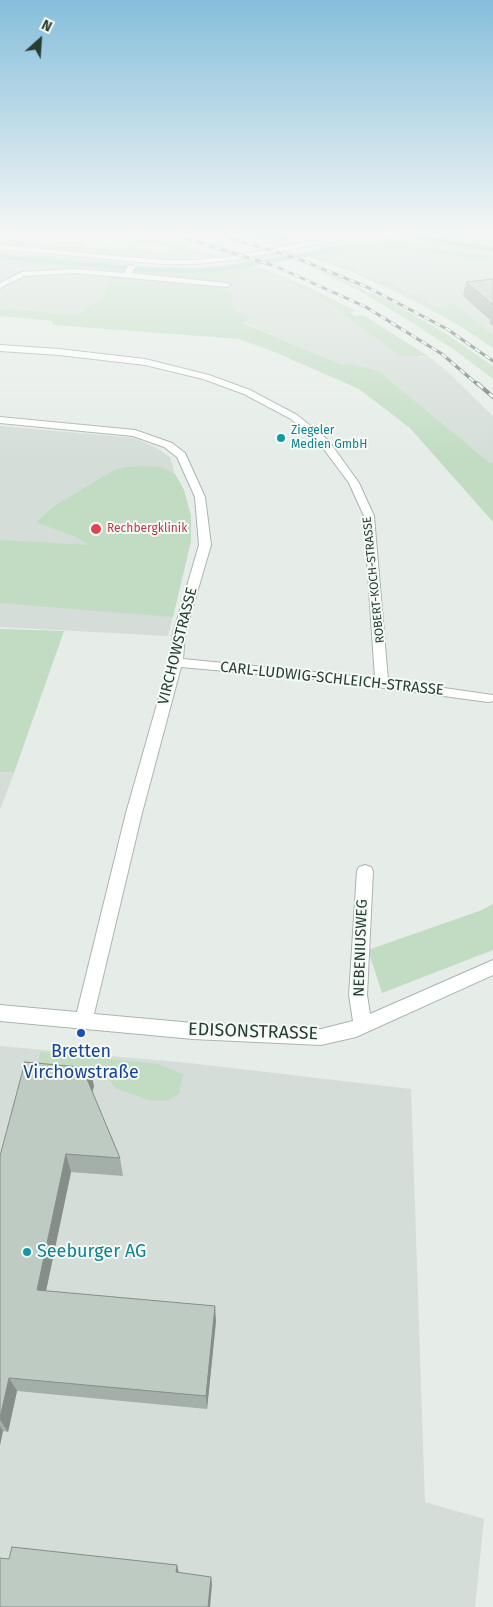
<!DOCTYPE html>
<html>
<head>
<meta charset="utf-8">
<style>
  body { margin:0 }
  #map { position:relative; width:493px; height:1607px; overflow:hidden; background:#e6ede8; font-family:"Fira Sans",sans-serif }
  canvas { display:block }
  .north { position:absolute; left:15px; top:15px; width:50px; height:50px; -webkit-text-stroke:4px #f6faf7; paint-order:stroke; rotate:26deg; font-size:14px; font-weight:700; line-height:20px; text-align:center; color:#263e32 }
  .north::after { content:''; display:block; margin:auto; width:18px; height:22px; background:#263e32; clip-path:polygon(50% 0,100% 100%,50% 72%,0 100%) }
</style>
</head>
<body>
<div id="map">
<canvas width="493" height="1607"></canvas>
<div class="north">N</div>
</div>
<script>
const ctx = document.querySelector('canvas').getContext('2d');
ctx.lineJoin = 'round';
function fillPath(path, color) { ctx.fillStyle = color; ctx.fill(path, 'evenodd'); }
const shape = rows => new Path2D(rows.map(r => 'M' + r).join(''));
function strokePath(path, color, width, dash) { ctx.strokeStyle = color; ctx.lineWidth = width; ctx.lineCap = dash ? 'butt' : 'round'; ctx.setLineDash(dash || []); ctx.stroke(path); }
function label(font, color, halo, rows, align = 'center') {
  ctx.font = font + ' "Fira Sans",sans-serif'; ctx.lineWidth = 4; ctx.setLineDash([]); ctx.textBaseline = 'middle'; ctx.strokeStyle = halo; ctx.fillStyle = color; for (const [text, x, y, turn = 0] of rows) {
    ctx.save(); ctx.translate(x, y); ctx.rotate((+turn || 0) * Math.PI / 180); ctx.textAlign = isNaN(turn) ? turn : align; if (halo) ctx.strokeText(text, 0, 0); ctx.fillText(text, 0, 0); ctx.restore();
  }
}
fillPath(shape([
  [276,246,307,256,250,266,219,256],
  [423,256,493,266,493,335,456,304,434,307,417,294,409,294,391,281,377,281,361,273,349,264],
  [0,263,110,273,103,298,76,315,0,308],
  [265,272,316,295,345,317,367,330,421,357,428,356,448,372,493,416,493,463,490,463,379,371,343,365,243,322,251,318,231,308,208,282,230,281],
  [0,426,134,438,153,446,170,457,175,474,184,490,191,516,191,541,168,636,0,627],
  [0,772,14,773,0,810],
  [0,1046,189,1063,411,1089,425,1502,484,1519,475,1607,0,1607]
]), '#d4ddd7');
fillPath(shape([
  [116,233,148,238,219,256,217,256,219,257,162,259,0,245,0,240,14,237,11,240,29,242,33,239,37,239,34,242,52,244,56,241,60,242,57,245,76,247,80,244,84,244,81,247,100,249,103,246,108,246,105,249,112,250,116,247,122,249,134,246,130,243,137,245,134,248,167,252,172,247,135,242,141,240,126,235,120,238,117,237,121,234],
  [233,233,274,233,302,243,280,247],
  [396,233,457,233,493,237,493,247],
  [382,237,446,243,491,252,489,254,493,257,493,266,423,256,350,264,361,273,377,281,391,281,408,294,417,294,434,307,456,304,493,335,493,348,460,326,403,295,352,272,297,253,335,245,382,241],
  [0,251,129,263,138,266,197,268,241,263,264,269,306,286,356,311,350,312,355,316,363,315,428,356,401,356,316,295,265,272,230,281,209,282,232,293,231,308,251,318,243,323,343,365,348,363,379,371,490,463,493,463,493,522,410,428,359,389,277,353,239,339,53,325,52,321,0,316,0,308,76,315,103,298,110,273,0,263],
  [307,266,337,277,387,300,442,331,493,366,493,379,456,351,406,319,358,290],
  [143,466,161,467,175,474,184,490,191,516,191,541,173,617,0,603,0,540,89,545,76,537,36,522,56,505,109,473,123,467],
  [0,629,64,631,14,773,0,772],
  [493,904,493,950,382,993,368,950,482,910],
  [40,1052,158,1064,183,1074,179,1094,166,1101,148,1100,115,1088,104,1072,38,1065]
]), '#c1dcc2');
strokePath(shape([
  [0,257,148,270,193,271,222,269,359,246,403,247,487,258]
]), '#94cdc7', 4);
const minor = shape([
  [357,233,371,233,368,235,390,233,394,235,390,237,360,240,357,237,234,260,196,264,161,264,0,249,0,245,161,260,196,260,234,256,357,233],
  [129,265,136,267,131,273,227,283,231,285,227,287,76,273,24,276,0,288,0,283,22,272,76,269,124,273,129,265],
  [0,345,59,349,145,359,209,375,250,390,297,415,328,440,359,483,374,516,388,680,493,695,493,701,488,702,325,680,181,667,142,813,94,1014,193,1023,292,1029,321,1029,353,1021,349,995,357,871,359,867,365,865,371,867,373,871,367,995,370,1014,493,960,493,975,356,1037,321,1045,193,1039,0,1021,0,1005,77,1012,126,813,169,662,173,634,199,545,195,497,177,457,164,447,133,436,0,423,0,417,135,430,172,443,185,453,205,497,211,545,185,634,183,659,375,678,364,516,349,483,320,444,291,419,244,394,203,379,145,365,59,355,0,351,0,345]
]);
const major = shape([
  [383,233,400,233,493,247,493,251,383,233],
  [471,233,493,233,493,236,474,235,471,233]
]);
strokePath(minor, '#a9b5ae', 2);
strokePath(major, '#c2c9c6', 2);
fillPath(minor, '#fff');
fillPath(major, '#6f9f87');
const railFar1 = shape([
  [169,233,275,266,366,307,442,354,478,385],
  [213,233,296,258,367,287,447,329,493,361]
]);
const rail = shape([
  [477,383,493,397]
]);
strokePath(railFar1, '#61796d', 3);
strokePath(rail, '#61796d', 4);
strokePath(railFar1, '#f6faf7', 2, [6]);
strokePath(rail, '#f6faf7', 2.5, [8]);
fillPath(shape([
  [493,279,493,326,490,324,490,320,463,296,466,282],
  [94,1086,92,1092,120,1158,123,1176,71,1172,46,1291,216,1321,207,1409,17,1391,8,1432,3,1431,0,1445,0,1156]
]), '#a3afa8');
fillPath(shape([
  [90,1068,94,1086,91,1098,87,1079],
  [66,1154,71,1172,43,1305,37,1290],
  [215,1306,216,1321,207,1409,206,1396],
  [9,1378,17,1391,8,1432,0,1420,0,1418],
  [0,1426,3,1431,0,1445],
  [177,1565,179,1573,176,1572],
  [211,1577,212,1584,210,1607,208,1607]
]), '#858e88');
const building = shape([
  [493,279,493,305,466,282,493,279],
  [25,1062,90,1068,87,1079,120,1158,66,1154,37,1290,215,1306,206,1396,9,1378,0,1418,0,1156,25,1062],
  [12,1547,177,1565,176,1572,211,1577,208,1607,0,1607,0,1558,9,1559,12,1547]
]);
fillPath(building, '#becbc3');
strokePath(building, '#858e88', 1);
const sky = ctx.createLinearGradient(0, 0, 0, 458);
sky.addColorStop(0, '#86bedb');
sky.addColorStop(0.51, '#f4f7f5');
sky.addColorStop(1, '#f4f7f500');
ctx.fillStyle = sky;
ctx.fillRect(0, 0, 493, 458);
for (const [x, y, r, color] of [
  [281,438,5,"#0f9aa8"],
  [96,529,6,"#e0444e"],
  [81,1033,5,"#1a4fb4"],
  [27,1252,5,"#0f9aa8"]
]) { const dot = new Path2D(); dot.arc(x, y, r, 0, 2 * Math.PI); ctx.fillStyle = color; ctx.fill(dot); strokePath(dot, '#f6faf7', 2); }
label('12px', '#0d838f', '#f6faf7', [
  ["Ziegeler",291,431],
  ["Medien GmbH",291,445]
], 'left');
label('12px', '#be3a42', '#f6faf7', [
  ["Rechbergklinik",107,529]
], 'left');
label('12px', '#263e32', '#f6faf7', [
  ["ROBERT-KOCH-STRASSE",374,580,-96]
]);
label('15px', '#263e32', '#f6faf7', [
  ["VIRCHOWSTRASSE",178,646,-76],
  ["CARL-LUDWIG-SCHLEICH-STRASSE",332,679,6],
  ["NEBENIUSWEG",361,948,-88]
]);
label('18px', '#263e32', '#f6faf7', [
  ["EDISONSTRASSE",253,1032,2]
]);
label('18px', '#164399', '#f6faf7', [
  ["Bretten",81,1052],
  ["Virchowstraße",81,1073]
]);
label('18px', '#0d838f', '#f6faf7', [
  ["Seeburger AG",37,1252]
], 'left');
</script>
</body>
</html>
